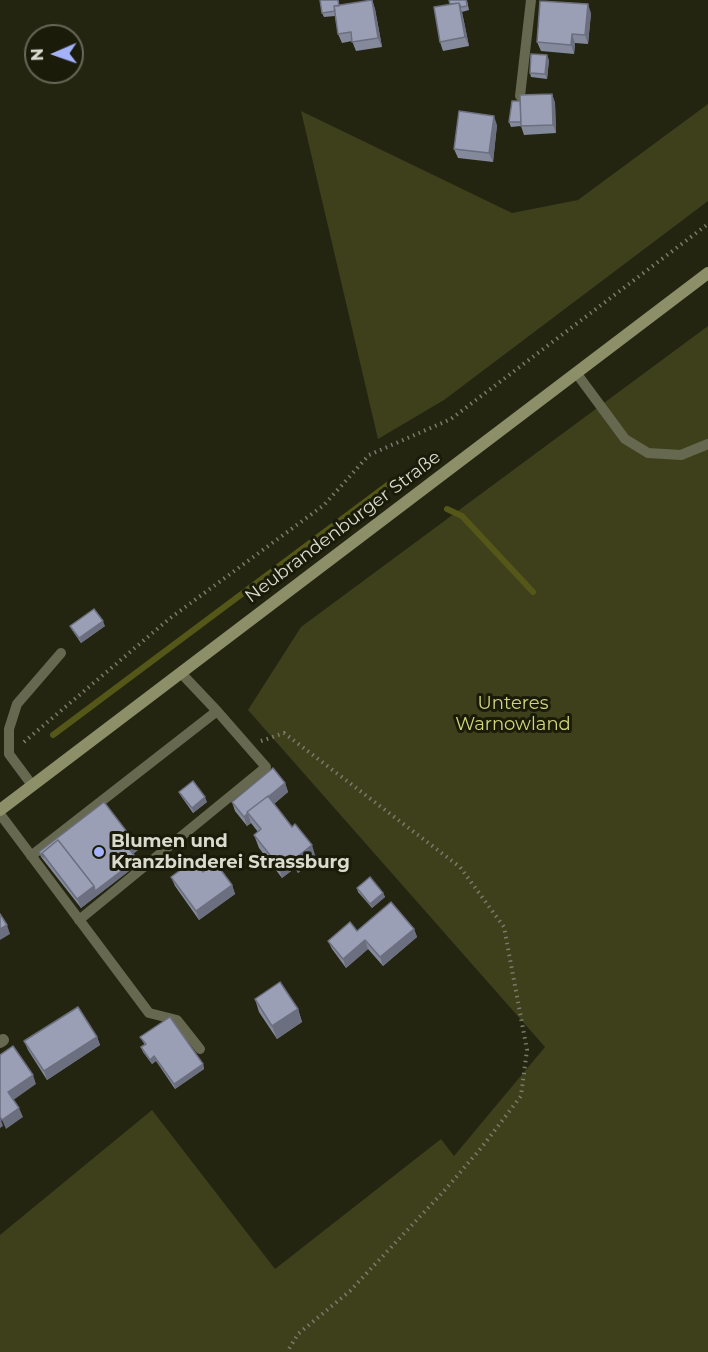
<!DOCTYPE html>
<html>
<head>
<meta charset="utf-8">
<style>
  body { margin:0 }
  #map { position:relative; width:708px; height:1352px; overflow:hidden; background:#232511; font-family:Montserrat,sans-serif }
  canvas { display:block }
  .north { position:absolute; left:24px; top:24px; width:60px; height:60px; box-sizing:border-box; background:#1a1b08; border:2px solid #676858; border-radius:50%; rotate:268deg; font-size:16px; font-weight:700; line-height:24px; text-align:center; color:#dadbcf }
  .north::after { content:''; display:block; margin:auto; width:21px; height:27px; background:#a4b2fc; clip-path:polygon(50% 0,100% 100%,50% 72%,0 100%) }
</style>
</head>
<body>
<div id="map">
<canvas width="708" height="1352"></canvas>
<div class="north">N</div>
</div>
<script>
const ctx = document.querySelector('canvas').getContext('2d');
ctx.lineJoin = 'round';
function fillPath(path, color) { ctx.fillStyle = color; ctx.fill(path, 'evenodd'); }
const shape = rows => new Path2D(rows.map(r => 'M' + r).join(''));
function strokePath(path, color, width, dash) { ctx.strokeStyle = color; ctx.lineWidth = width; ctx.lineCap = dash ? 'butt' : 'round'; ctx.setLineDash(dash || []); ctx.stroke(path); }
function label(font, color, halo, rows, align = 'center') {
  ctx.font = font + ' Montserrat,sans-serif'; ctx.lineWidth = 6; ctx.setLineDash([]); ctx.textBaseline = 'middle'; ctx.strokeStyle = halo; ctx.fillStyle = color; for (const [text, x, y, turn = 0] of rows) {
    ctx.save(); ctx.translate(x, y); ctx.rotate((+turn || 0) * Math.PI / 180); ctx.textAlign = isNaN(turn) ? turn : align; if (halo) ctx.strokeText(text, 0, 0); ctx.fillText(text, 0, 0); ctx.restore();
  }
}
fillPath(shape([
  [708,104,708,201,444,400,378,439,301,111,512,213,578,200],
  [708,326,708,1352,0,1352,0,1235,152,1110,275,1269,441,1139,454,1156,545,1047,248,710,301,627]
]), '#3e401b');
strokePath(shape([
  [447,509,462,516,533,592],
  [53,735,389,484,397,490]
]), '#555718', 6);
strokePath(shape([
  [261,741,284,733,460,867,504,927,527,1050,521,1096,482,1147,444,1191,350,1291,298,1334,287,1352],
  [24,742,169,619,324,505,369,455,451,419,708,224]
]), '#7a7b6b', 4, [1.5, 4.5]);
strokePath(shape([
  [520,96,531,0],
  [577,374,625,439,648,453,681,455,708,444],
  [32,785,9,754,9,729,17,704,61,653],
  [0,814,149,1013,177,1020,200,1049],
  [31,856,217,711,181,673],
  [79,920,266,767,217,711]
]), '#66684f', 10);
strokePath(shape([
  [0,1042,3,1040]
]), '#66684f', 12);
strokePath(shape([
  [0,810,708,273]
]), '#8c8f67', 12);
fillPath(shape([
  [372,0,375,9,382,47,356,51,352,41,342,43,338,34,335,16,324,17,322,13,340,5],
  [467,0,469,10,462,12,469,46,443,51,440,42,450,4],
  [591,13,588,44,575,43,574,54,541,51,537,42],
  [549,60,547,79,531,77,530,73],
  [552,94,555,103,556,133,524,135,521,126,511,127,509,122,520,101],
  [497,125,493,162,458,158,454,149],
  [70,626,105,626,81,643,72,630],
  [285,783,288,792,274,804,316,858,298,873,295,868,282,878,259,848,254,835,258,832,251,823,247,826,235,811,232,802],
  [179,792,207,802,193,813,181,796],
  [139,849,133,854,137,859,138,864,81,908,41,857,39,852],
  [203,872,232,885,235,894,199,920,175,886,171,877],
  [357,888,383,893,385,897,372,908,358,892],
  [414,929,417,937,383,966,368,949,346,968,332,949,328,941,357,931],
  [255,999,298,1009,302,1022,277,1039,259,1012],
  [97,1037,100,1045,47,1080,28,1050,24,1041],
  [140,1037,203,1064,204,1069,175,1089,156,1061,152,1064,143,1052,141,1047,145,1045]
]), '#84899c');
fillPath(shape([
  [372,0,375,9,382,47,378,38],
  [459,3,462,12,469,46,465,37],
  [588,4,591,13,588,44,585,35],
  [572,34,575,43,574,54,571,45],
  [547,55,549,60,547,79,545,74],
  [552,94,555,103,556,133,553,125],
  [494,116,497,125,493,162,489,153],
  [103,621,105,626,81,643,79,638],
  [285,783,288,792,254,820,248,813],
  [205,797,207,802,193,813,192,808],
  [248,814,251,823,247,826,244,817],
  [137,845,139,849,132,855,130,850],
  [312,845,316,858,298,873,293,860],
  [290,855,295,868,282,878,278,865],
  [137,859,138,864,81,908,77,899,94,886],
  [232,885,235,894,199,920,196,911],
  [383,893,385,897,372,908,370,904],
  [7,925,10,934,0,940,0,929],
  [414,929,417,937,383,966,380,957],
  [365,940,368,949,346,968,343,959],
  [298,1009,302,1022,277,1039,272,1026],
  [97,1037,100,1045,47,1080,44,1071],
  [154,1056,156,1061,152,1064,150,1060],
  [203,1064,204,1069,175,1089,174,1084],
  [33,1075,36,1084,12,1101,8,1092],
  [19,1108,23,1117,6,1129,2,1120],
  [0,1117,3,1126,0,1128]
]), '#6c6f7f');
const building = shape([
  [320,0,338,0,339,6,334,6,335,11,322,13,320,0],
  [372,0,378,38,352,42,351,32,338,34,334,6,372,0],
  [449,0,466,0,467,6,461,7,459,3,450,4,449,0],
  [540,1,588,4,585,35,572,34,571,45,537,42,540,1],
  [459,3,465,37,440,42,434,7,459,3],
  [531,54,547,55,545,74,530,73,531,54],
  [552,94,553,125,521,126,520,95,552,94],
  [512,101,520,101,521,122,509,122,512,101],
  [459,111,494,116,489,153,454,149,459,111],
  [94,609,103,621,79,638,70,626,94,609],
  [273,768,285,783,268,797,268,796,247,812,248,813,244,817,232,802,273,768],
  [193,781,205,797,192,808,179,792,193,781],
  [268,796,292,827,295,824,312,845,293,860,290,855,278,865,254,835,261,829,247,812,268,796],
  [104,802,137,845,130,850,137,859,95,891,94,886,58,840,42,853,43,857,39,852,104,802],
  [58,840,94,886,77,899,42,853,58,840],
  [194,860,203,872,215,862,232,885,196,911,171,877,194,860],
  [370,877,383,893,370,904,357,888,370,877],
  [391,902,414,929,380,957,365,940,343,959,328,941,350,922,357,931,391,902],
  [0,914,7,925,0,929,0,914],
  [280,982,298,1009,272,1026,255,999,280,982],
  [78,1007,97,1037,44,1071,24,1041,78,1007],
  [170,1017,203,1064,174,1084,154,1056,150,1060,141,1047,146,1044,140,1037,170,1017],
  [13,1046,33,1075,8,1092,19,1108,2,1120,0,1117,0,1055,13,1046]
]);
fillPath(building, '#9a9fb5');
strokePath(building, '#6c6f7f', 1.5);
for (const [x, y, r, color] of [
  [99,852,6,"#a4b2fc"]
]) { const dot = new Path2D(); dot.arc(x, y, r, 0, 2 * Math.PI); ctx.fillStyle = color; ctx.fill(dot); strokePath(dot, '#1a1b08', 2); }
label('18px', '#dadbcf', '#1a1b08', [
  ["Neubrandenburger Straße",343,527,-37]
]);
label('18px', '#d0d57b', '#1a1b08', [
  ["Unteres",513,704],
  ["Warnowland",513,725]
]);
label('bold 18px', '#dadbcf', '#1a1b08', [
  ["Blumen und",111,842],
  ["Kranzbinderei Strassburg",111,863]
], 'left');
</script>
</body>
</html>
